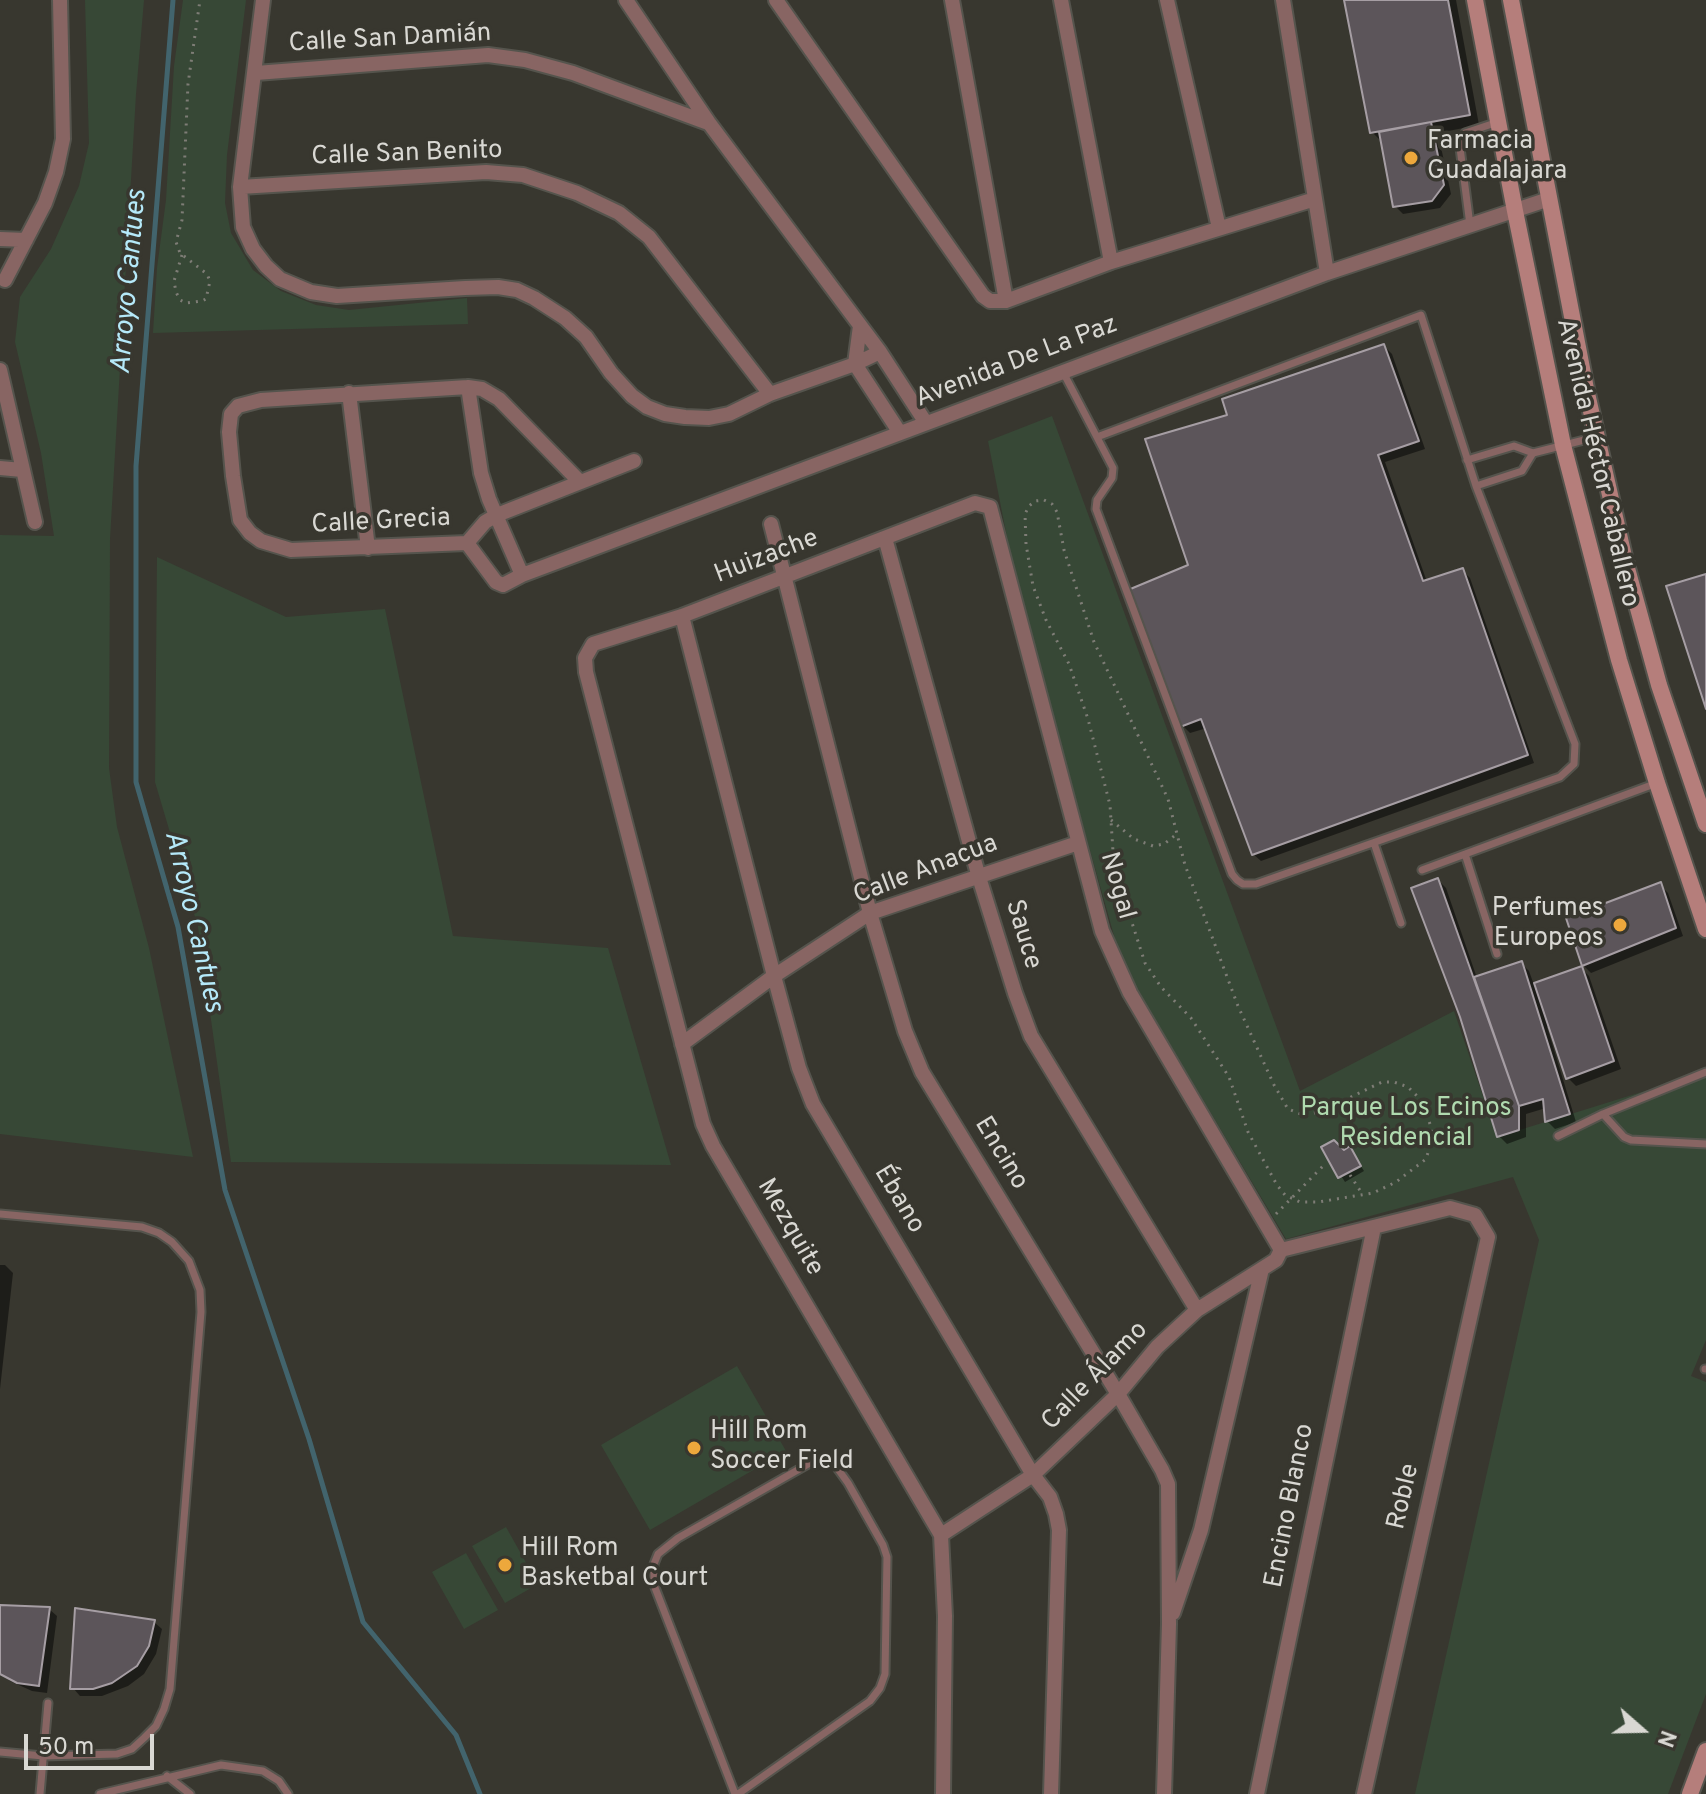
<!DOCTYPE html>
<html>
<head>
<meta charset="utf-8">
<style>
  body { margin:0 }
  #map { position:relative; width:1706px; height:1794px; overflow:hidden; background:#38372f; font-family:Overpass,sans-serif }
  canvas { display:block }
  .north { position:absolute; left:1602px; top:1690px; width:80px; height:80px; -webkit-text-stroke:6px #38372f; paint-order:stroke; rotate:110deg; font-size:22px; font-weight:700; line-height:32px; text-align:center; color:#d9d8d3 }
  .north::after { content:''; display:block; margin:auto; width:28px; height:36px; background:#d9d8d3; clip-path:polygon(50% 0,100% 100%,50% 72%,0 100%) }
  .scale { position:absolute; left:24px; top:1734px; width:130px; height:36px; box-sizing:border-box; border:4px solid #d9d8d3; border-top:0; padding-left:10px; font-size:24px; line-height:28px; white-space:nowrap; color:#d9d8d3; -webkit-text-stroke:6px #38372f; paint-order:stroke }
</style>
</head>
<body>
<div id="map">
<canvas width="1706" height="1794"></canvas>
<div class="north">N</div>
<div class="scale">50 m</div>
</div>
<script>
const ctx = document.querySelector('canvas').getContext('2d');
ctx.lineJoin = 'round';
function fillPath(path, color) { ctx.fillStyle = color; ctx.fill(path, 'evenodd'); }
const shape = rows => new Path2D(rows.map(r => 'M' + r).join(''));
function strokePath(path, color, width, dash) { ctx.strokeStyle = color; ctx.lineWidth = width; ctx.lineCap = dash ? 'butt' : 'round'; ctx.setLineDash(dash || []); ctx.stroke(path); }
function label(font, color, halo, rows, align = 'center') {
  ctx.font = font + ' Overpass,sans-serif'; ctx.lineWidth = 7; ctx.setLineDash([]); ctx.textBaseline = 'middle'; ctx.strokeStyle = halo; ctx.fillStyle = color; for (const [text, x, y, turn = 0] of rows) {
    ctx.save(); ctx.translate(x, y); ctx.rotate((+turn || 0) * Math.PI / 180); ctx.textAlign = isNaN(turn) ? turn : align; if (halo) ctx.strokeText(text, 0, 0); ctx.fillText(text, 0, 0); ctx.restore();
  }
}
fillPath(shape([
  [85,0,144,0,136,94,110,539,109,768,117,827,149,948,193,1157,0,1134,0,535,54,536,41,453,15,342,20,297,51,249,79,186,89,143],
  [183,0,246,0,227,155,225,203,231,233,253,270,281,291,316,305,349,310,467,298,468,324,153,333,157,268,166,200,174,66],
  [1052,416,1300,1091,1454,1011,1497,1137,1706,1072,1706,1340,1691,1376,1706,1382,1706,1694,1668,1794,1415,1794,1539,1240,1513,1177,1286,1239,1122,964,1019,598,988,441],
  [157,557,286,617,385,609,453,936,608,948,671,1165,231,1162,198,927,155,782],
  [737,1366,786,1451,650,1530,601,1445],
  [506,1527,538,1584,505,1603,472,1546],
  [466,1553,498,1610,464,1629,432,1572]
]), '#374836');
fillPath(shape([
  [1346,0,1456,0,1479,125,1438,133,1451,194,1440,208,1403,214,1395,206,1383,143,1372,132],
  [1384,346,1392,354,1425,449,1385,462,1427,582,1462,570,1470,578,1534,763,1261,861,1253,854,1207,728,1190,733,1182,725,1191,567,1229,416],
  [1438,880,1446,888,1477,978,1521,963,1529,971,1534,985,1581,968,1589,976,1621,1069,1576,1086,1568,1078,1550,1026,1547,1027,1576,1122,1555,1129,1547,1121,1546,1108,1526,1114,1526,1137,1507,1144,1499,1136],
  [1660,885,1668,893,1683,936,1591,973,1583,965],
  [1324,1148,1344,1152,1350,1149,1364,1171,1345,1182],
  [0,1265,5,1265,13,1273,0,1389],
  [0,1607,49,1609,57,1616,47,1693,32,1691,10,1681,0,1671],
  [154,1622,162,1629,156,1654,144,1674,128,1686,102,1696,80,1696,73,1688]
]), '#0007');
strokePath(shape([
  [173,0,136,466,136,782,178,927,225,1190,309,1439,363,1622,456,1735,480,1794]
]), '#42646d', 5);
const building = shape([
  [1344,0,1448,0,1470,115,1370,133,1344,0],
  [1431,122,1444,185,1432,201,1393,207,1379,132,1431,122],
  [1384,344,1419,441,1378,455,1423,581,1463,568,1528,755,1252,855,1201,719,1180,727,1128,590,1188,565,1145,439,1227,415,1222,399,1384,344],
  [1706,574,1706,709,1666,586,1706,574],
  [1438,878,1519,1106,1519,1130,1497,1137,1460,1017,1411,888,1438,878],
  [1661,882,1676,928,1582,966,1566,918,1661,882],
  [1522,961,1570,1114,1545,1122,1543,1099,1519,1106,1474,977,1522,961],
  [1582,966,1614,1061,1566,1079,1534,983,1582,966],
  [1334,1140,1344,1150,1350,1146,1361,1166,1338,1178,1321,1147,1334,1140],
  [0,1605,50,1607,39,1686,17,1683,0,1674,0,1605],
  [75,1608,155,1620,149,1646,137,1666,112,1683,93,1689,70,1689,75,1608]
]);
fillPath(building, '#5c555a');
strokePath(building, '#a69ea4', 2);
const service = shape([
  [1470,225,1459,140,1465,133,1498,122],
  [1063,372,1113,468,1112,478,1097,500,1096,509,1232,874,1237,880,1243,884,1256,884,1560,777,1574,764,1575,744,1476,486,1421,315,1097,437],
  [1467,460,1514,446,1533,453,1596,437],
  [1476,486,1522,471,1533,453],
  [1374,843,1401,923],
  [1465,854,1497,954],
  [1422,870,1657,783],
  [1603,1114,1624,1137,1631,1140,1706,1144],
  [1558,1136,1603,1114,1706,1072],
  [0,1214,142,1227,159,1233,172,1242,189,1261,200,1290,201,1312,170,1689,164,1709,156,1726,144,1738,132,1749,117,1754,43,1756,0,1752],
  [1705,1369,1706,1369],
  [167,1776,190,1794],
  [40,1794,48,1703],
  [100,1794,221,1765,263,1771,279,1781,288,1794],
  [735,1794,654,1585,654,1564,658,1554,678,1538,810,1463,820,1460,828,1462,835,1465,848,1483,883,1545,887,1557,885,1674,880,1688,870,1701,738,1794]
]);
const minor = shape([
  [263,0,240,187,243,227,253,249,266,266,280,279,311,292,337,296,465,288,498,287,517,290,534,298,565,318,586,337,611,373,632,396,647,407,665,414,685,417,709,418,729,414,770,394,855,364,880,352],
  [626,0,709,123,880,352,926,423],
  [776,0,983,296,990,301,1006,301,1111,262,1315,199],
  [952,0,1006,301],
  [1061,0,1111,262],
  [1167,0,1219,228],
  [1283,0,1327,273],
  [256,73,488,55,525,60,573,73,708,123],
  [240,187,486,172,523,175,577,193,619,213,649,237,770,394],
  [0,239,26,240],
  [5,280,45,203,56,172,63,139,60,0],
  [860,326,855,364,900,433],
  [0,370,35,522],
  [468,387,481,473,489,499,522,575],
  [349,393,368,548],
  [0,468,22,470],
  [580,482,499,399,482,389,468,387,261,400,238,406,231,414,229,432,233,476,240,520,250,533,261,541,291,550,467,543,485,522,497,515,634,461],
  [771,524,870,913,905,1031,922,1072,1118,1394,1162,1470,1168,1484,1169,1624,1164,1794],
  [885,538,978,874,1015,993,1031,1036,1197,1310],
  [467,543,496,582,503,585,522,575,1327,273,1549,199],
  [682,616,774,976,799,1068,813,1104,1033,1475,1050,1497,1056,1514,1059,1530,1051,1794],
  [682,1044,774,976,870,913,1078,843],
  [1281,1250,1450,1208,1475,1215,1488,1237,1364,1794],
  [941,1535,1033,1475,1118,1394,1157,1347,1197,1310,1276,1260,1281,1250],
  [1173,1613,1201,1530,1262,1269],
  [943,1794,945,1616,941,1535,713,1146,703,1124,586,672,585,658,593,644,682,616,975,503,990,507,1102,931,1130,993,1281,1250],
  [1257,1794,1374,1227]
]);
const secondary = shape([
  [1475,0,1515,211,1563,445,1619,660,1657,783,1706,929],
  [1511,0,1586,389,1625,561,1659,685,1706,824],
  [1690,1794,1706,1751]
]);
strokePath(service, '#55544d', 11);
strokePath(minor, '#55544d', 18);
strokePath(secondary, '#55544d', 20);
strokePath(shape([
  [182,255,174,281,176,292,180,300,186,303,202,301,206,299,210,281,207,274,180,253,176,242,182,220,188,84,200,0],
  [1044,500,1052,504,1057,512,1064,550,1094,642,1168,799,1185,865,1238,1006,1274,1085,1288,1109,1303,1115,1320,1112,1382,1082,1394,1082,1408,1087,1422,1101,1431,1127,1432,1140,1426,1159,1396,1182,1373,1193,1318,1202,1300,1202,1285,1195,1277,1185,1248,1132,1229,1077,1191,1018,1161,987,1145,963,1114,867,1110,805,1088,719,1069,664,1046,620,1033,586,1026,544,1025,514,1029,506,1035,501,1044,500],
  [1111,820,1134,839,1153,846,1164,844,1178,833],
  [1350,1175,1363,1195],
  [1276,1214,1325,1164]
]), '#7e7d76', 3, [2, 6]);
strokePath(service, '#886563', 7);
strokePath(minor, '#886563', 14);
strokePath(secondary, '#b57e7b', 16);
for (const [x, y, r, color] of [
  [1411,158,8,"#eda83c"],
  [1620,925,8,"#eda83c"],
  [694,1448,8,"#eda83c"],
  [505,1565,8,"#eda83c"]
]) { const dot = new Path2D(); dot.arc(x, y, r, 0, 2 * Math.PI); ctx.fillStyle = color; ctx.fill(dot); strokePath(dot, '#38372f', 3); }
label('26px', '#d9d8d3', '#38372f', [
  ["Calle San Damián",390,40,-3],
  ["Calle San Benito",407,155,-2],
  ["Avenida De La Paz",1017,363,-21],
  ["Avenida Héctor Caballero",1596,463,77],
  ["Calle Grecia",381,523,-3],
  ["Huizache",767,558,-21],
  ["Calle Anacua",926,871,-21],
  ["Nogal",1116,886,74],
  ["Sauce",1022,935,73],
  ["Encino",1000,1154,59],
  ["Ébano",898,1200,59],
  ["Mezquite",789,1228,60],
  ["Calle Álamo",1096,1377,-46],
  ["Roble",1405,1497,-77],
  ["Encino Blanco",1291,1506,-79]
]);
label('26px', '#d9d8d3', '#38372f', [
  ["Farmacia",1427,143],
  ["Guadalajara",1427,173],
  ["Perfumes",1604,910,"right"],
  ["Europeos",1604,940,"right"],
  ["Hill Rom",710,1433],
  ["Soccer Field",710,1463],
  ["Hill Rom",521,1550],
  ["Basketbal Court",521,1580]
], 'left');
label('26px', '#b0daaf', '#38372f', [
  ["Parque Los Ecinos",1406,1110],
  ["Residencial",1406,1140]
]);
label('italic 28px', '#b5e9f9', '#38372f', [
  ["Arroyo Cantues",131,282,-85],
  ["Arroyo Cantues",192,922,77]
]);
</script>
</body>
</html>
